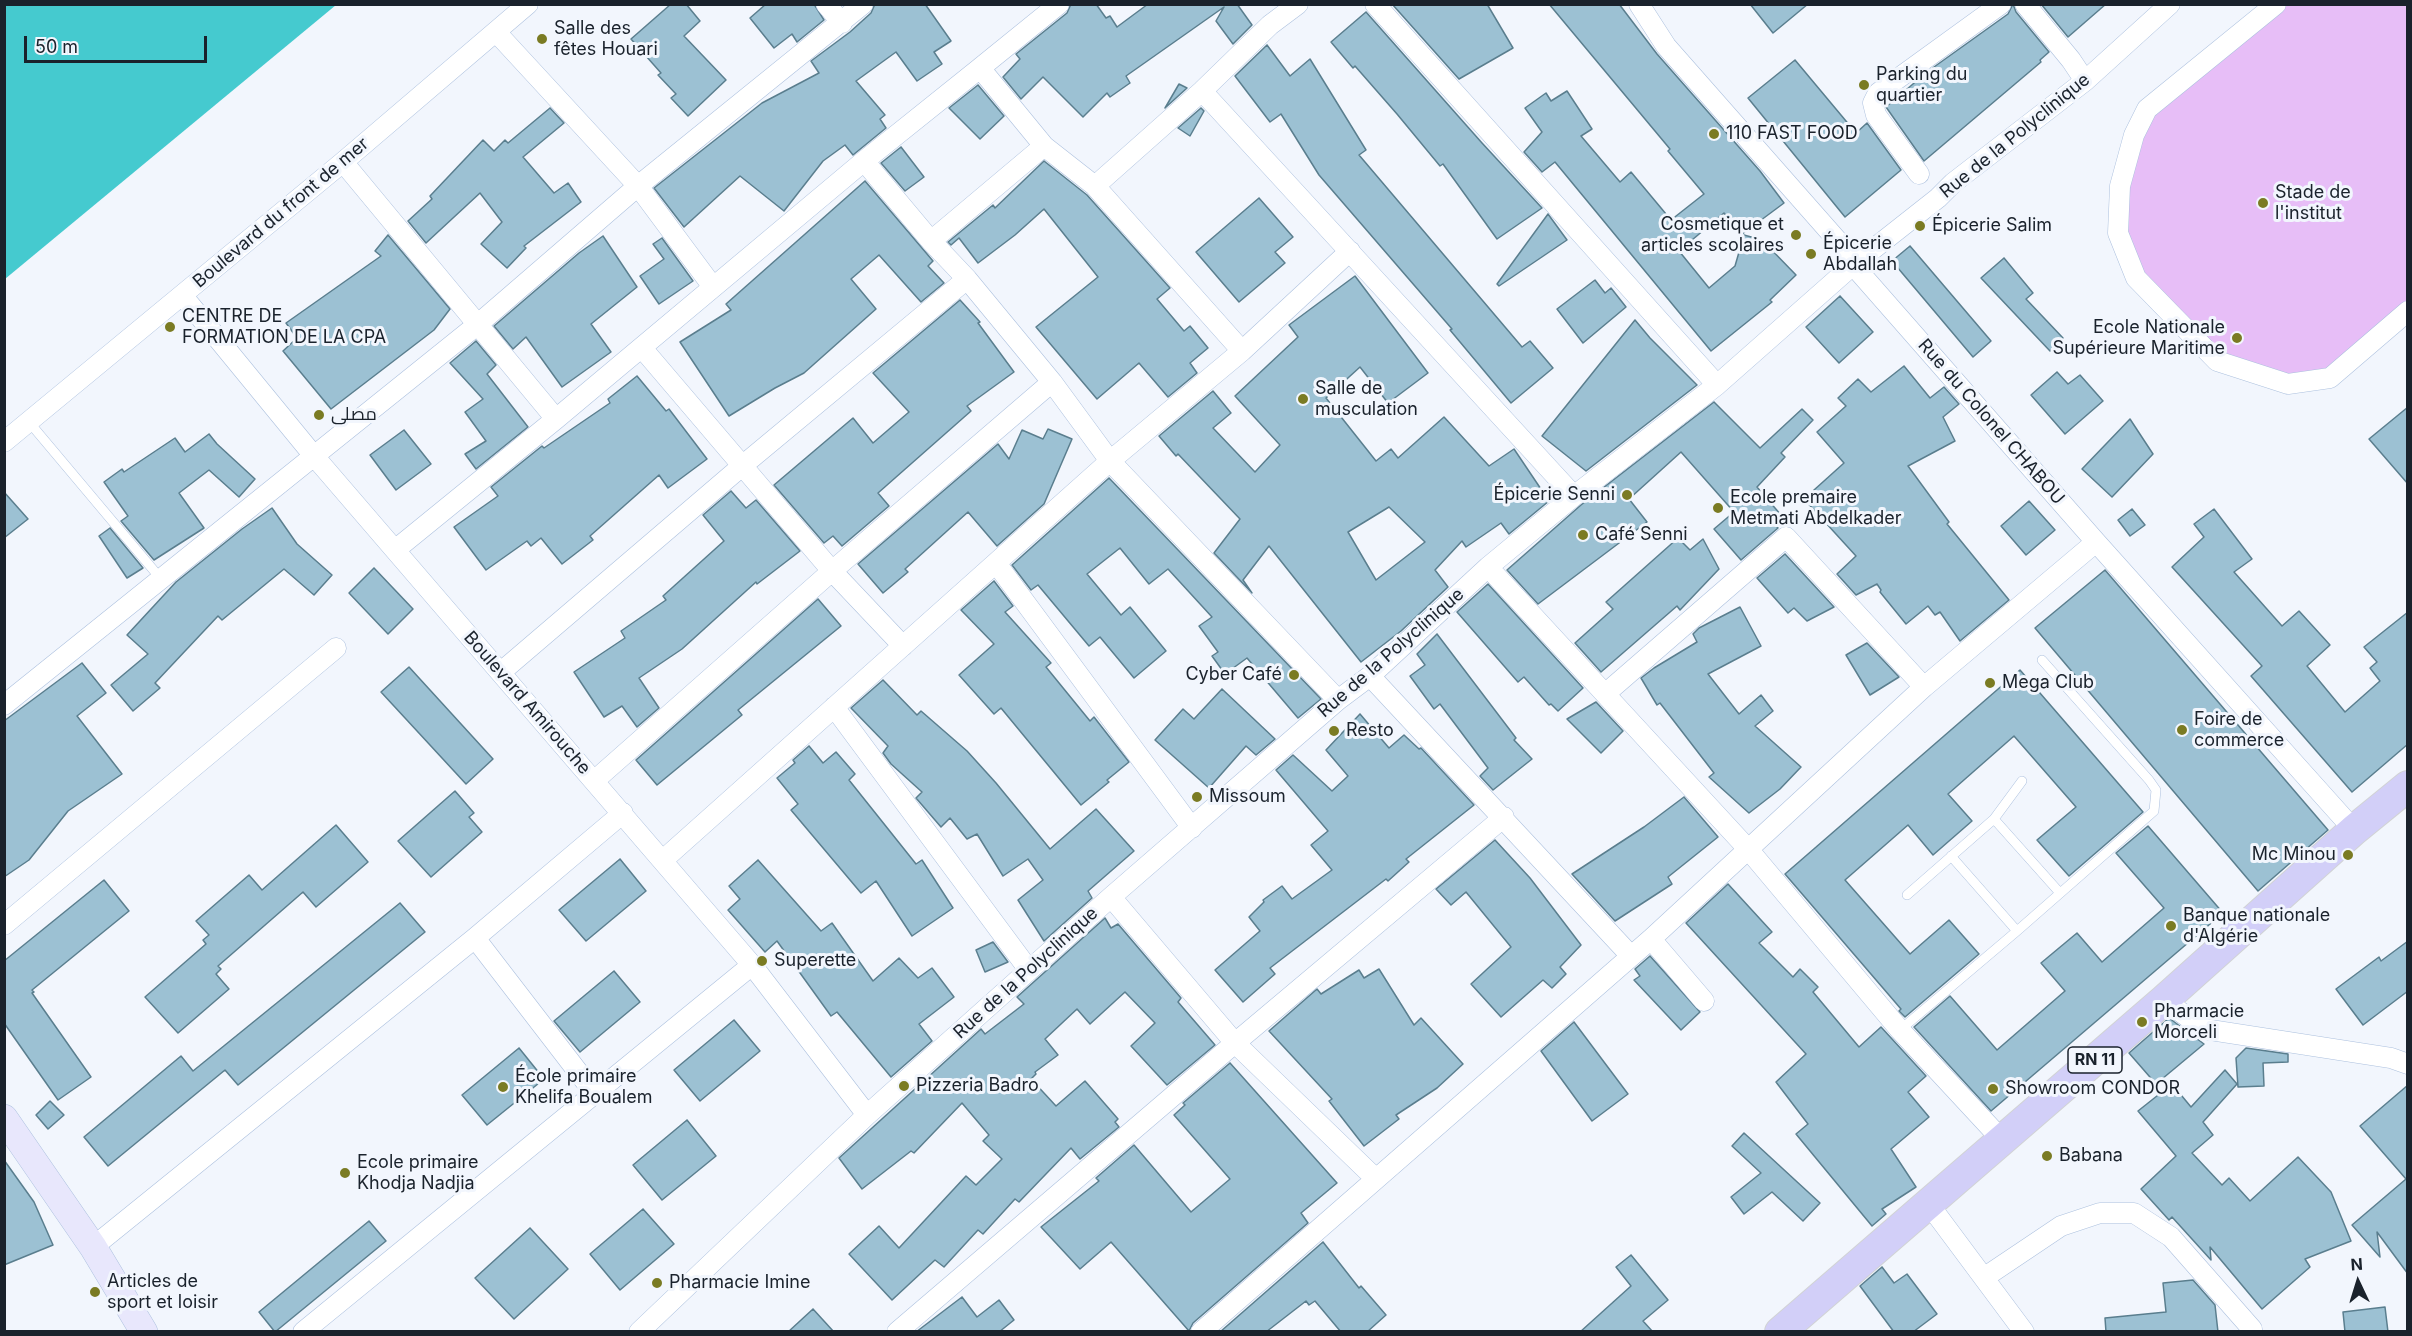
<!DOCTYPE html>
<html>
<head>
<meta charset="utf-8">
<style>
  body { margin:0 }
  #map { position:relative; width:2412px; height:1336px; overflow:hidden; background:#f2f6fd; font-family:Inter,sans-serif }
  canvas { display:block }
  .frame { position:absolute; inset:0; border:6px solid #1a222c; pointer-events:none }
  .north { position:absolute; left:2328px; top:1252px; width:60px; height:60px; -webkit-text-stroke:4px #f2f6fd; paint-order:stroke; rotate:356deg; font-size:16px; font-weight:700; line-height:24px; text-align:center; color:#1a222c }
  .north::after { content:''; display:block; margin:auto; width:21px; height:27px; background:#1a222c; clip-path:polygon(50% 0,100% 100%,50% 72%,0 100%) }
  .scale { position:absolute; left:24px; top:36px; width:183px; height:27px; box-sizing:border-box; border:3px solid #1a222c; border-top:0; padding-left:8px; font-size:18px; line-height:21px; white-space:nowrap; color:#1a222c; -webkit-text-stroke:4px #f2f6fd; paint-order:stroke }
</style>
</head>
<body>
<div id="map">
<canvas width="2412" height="1336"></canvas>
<div class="frame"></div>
<div class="north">N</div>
<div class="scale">50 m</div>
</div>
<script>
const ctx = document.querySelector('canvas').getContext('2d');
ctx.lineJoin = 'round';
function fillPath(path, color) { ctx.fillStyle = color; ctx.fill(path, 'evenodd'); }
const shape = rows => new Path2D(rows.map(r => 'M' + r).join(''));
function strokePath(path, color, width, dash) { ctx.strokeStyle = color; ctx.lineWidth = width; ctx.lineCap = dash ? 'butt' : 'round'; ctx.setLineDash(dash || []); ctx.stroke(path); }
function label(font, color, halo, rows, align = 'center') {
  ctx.font = font + ' Inter,Cairo,sans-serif'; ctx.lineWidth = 6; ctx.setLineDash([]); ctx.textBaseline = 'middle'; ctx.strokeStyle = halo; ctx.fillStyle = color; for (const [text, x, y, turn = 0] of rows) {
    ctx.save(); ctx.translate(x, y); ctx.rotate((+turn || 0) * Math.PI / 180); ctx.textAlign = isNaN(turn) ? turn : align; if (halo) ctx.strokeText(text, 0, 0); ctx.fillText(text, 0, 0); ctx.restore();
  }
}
fillPath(shape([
  [2276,5,2407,5,2407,311,2330,378,2288,384,2217,361,2136,279,2118,233,2147,109]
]), '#e7bef7');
fillPath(shape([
  [5,4,336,4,336,5,5,279]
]), '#45cacf');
const building = shape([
  [671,4,686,4,700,21,684,36,726,80,688,116,671,98,676,94,658,75,661,73,631,39,671,4],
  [766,4,814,4,824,20,797,42,792,34,774,48,750,18,766,4],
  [875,4,925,4,951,41,934,52,942,64,917,81,896,52,856,81,885,115,880,119,886,128,853,155,845,145,823,161,784,211,740,176,684,227,654,188,762,103,819,73,811,61,850,32,871,13,875,4],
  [1071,4,1096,4,1106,18,1110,16,1117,27,1148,4,1237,4,1252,25,1233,44,1216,21,1224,7,1126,76,1130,83,1110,97,1107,93,1083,117,1043,77,1021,99,1003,77,1020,59,1016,54,1067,13,1071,4],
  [1392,4,1487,4,1513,48,1459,79,1392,4],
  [1549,4,1619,4,1657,54,1760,171,1784,203,1741,235,1724,213,1679,251,1709,288,1735,266,1744,235,1762,240,1796,275,1770,300,1772,302,1711,351,1555,162,1542,172,1524,152,1542,132,1525,108,1546,93,1551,101,1567,91,1592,129,1581,136,1620,182,1631,172,1671,220,1704,194,1668,151,1670,149,1549,4],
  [1750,4,1808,4,1773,33,1750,4],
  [2013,4,2016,12,2049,52,2040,60,2041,62,1924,161,1886,107,1927,72,2008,14,2013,4],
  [2041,4,2106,4,2068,37,2041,4],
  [1366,12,1482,143,1542,208,1497,239,1443,164,1440,166,1397,114,1355,66,1353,68,1331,42,1366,12],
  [1267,45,1290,76,1310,59,1366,150,1359,155,1522,347,1530,341,1553,368,1511,403,1450,330,1452,329,1319,175,1281,114,1270,122,1235,76,1267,45],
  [1795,60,1856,133,1867,123,1901,170,1845,217,1748,98,1795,60],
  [1179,84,1187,88,1165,108,1179,84],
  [978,85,1004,116,980,139,949,108,978,85],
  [550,108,564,123,523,157,554,193,568,183,581,202,524,246,526,248,507,268,481,244,502,222,480,193,426,243,408,221,432,199,430,196,483,140,494,151,505,140,508,143,550,108],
  [1201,108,1204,111,1190,136,1178,128,1201,108],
  [901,147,924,177,905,191,881,163,901,147],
  [1044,161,1087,195,1170,288,1157,299,1184,331,1190,326,1208,348,1190,363,1197,373,1168,397,1139,363,1097,399,1036,327,1098,277,1044,209,1015,235,978,263,959,238,951,245,948,242,993,205,995,208,1044,161],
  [865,181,933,261,928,266,944,283,921,302,879,255,851,279,876,309,804,373,775,388,729,416,680,342,731,310,726,304,865,181],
  [1259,198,1293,237,1275,252,1285,263,1239,302,1196,252,1259,198],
  [1548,214,1567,240,1499,286,1497,284,1548,214],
  [388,235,450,309,434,330,331,409,283,351,297,338,286,323,381,256,375,251,388,235],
  [603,236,637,287,591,324,611,352,562,387,526,337,513,349,494,326,579,253,603,236],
  [662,238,693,281,659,304,640,276,664,259,653,244,662,238],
  [1910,246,1991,341,1973,357,1892,261,1910,246],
  [2004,258,2033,293,2026,299,2063,338,2050,351,1981,278,2004,258],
  [1355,276,1428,373,1388,403,1360,367,1326,398,1376,461,1391,449,1398,458,1444,417,1489,466,1514,449,1549,501,1509,534,1501,523,1466,547,1462,541,1435,570,1448,587,1401,631,1361,662,1269,546,1243,580,1252,593,1214,553,1240,519,1178,454,1176,456,1159,436,1213,391,1231,413,1213,428,1255,472,1280,445,1235,396,1298,337,1289,325,1355,276],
  [1389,507,1425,542,1376,580,1348,532,1389,507],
  [1595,280,1605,293,1611,288,1626,307,1583,343,1557,309,1595,280],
  [1840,296,1873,332,1839,363,1806,327,1840,296],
  [960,300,980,322,978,323,1014,372,967,406,971,411,878,493,889,506,842,546,833,536,824,543,774,485,853,418,873,443,909,412,873,373,960,300],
  [1635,320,1650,338,1697,385,1586,471,1542,436,1635,320],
  [476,341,496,365,487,374,528,427,476,469,465,454,486,441,465,412,483,399,450,363,476,341],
  [1904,366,1930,398,1944,387,1959,404,1943,417,1955,441,1908,466,1949,522,1947,524,2009,600,1960,641,1940,612,1935,615,1928,606,1906,624,1880,592,1881,590,1877,584,1856,595,1837,574,1856,556,1804,499,1844,463,1817,432,1846,406,1838,398,1858,379,1871,392,1904,366],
  [2057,372,2068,384,2080,375,2103,401,2065,434,2031,395,2057,372],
  [637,376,666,411,669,409,707,459,668,488,659,475,590,536,593,540,562,564,541,538,531,546,527,541,486,570,454,527,498,496,491,487,542,446,544,448,610,403,608,399,637,376],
  [1714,402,1760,448,1802,409,1813,420,1781,453,1785,457,1757,487,1781,515,1773,522,1778,528,1741,560,1714,529,1734,512,1681,452,1629,499,1647,522,1538,604,1507,570,1581,505,1714,402],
  [2408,407,2408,484,2369,439,2408,407],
  [2130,419,2153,454,2112,497,2082,469,2130,419],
  [1048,429,1072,439,1044,504,997,546,968,512,905,569,908,572,883,593,858,564,998,444,1009,459,1022,430,1043,439,1048,429],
  [404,430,431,464,396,490,370,455,404,430],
  [209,434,217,444,255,479,239,497,209,470,179,493,204,528,154,560,121,521,128,516,104,482,122,469,124,472,175,438,185,452,209,434],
  [1109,478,1321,699,1298,718,1247,658,1225,674,1212,656,1218,652,1199,626,1212,617,1168,569,1149,584,1120,548,1087,574,1121,615,1130,607,1166,651,1134,678,1100,637,1089,646,1038,585,1031,590,1012,565,1109,478],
  [731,491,746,508,756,500,800,551,757,584,756,582,682,649,639,678,659,708,637,727,622,706,604,717,574,672,625,638,621,631,666,600,663,596,724,541,703,515,731,491],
  [4,492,28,519,4,538,4,492],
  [2029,501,2055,530,2026,555,2001,526,2029,501],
  [272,508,297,544,332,575,314,595,284,569,222,620,218,616,155,683,160,688,133,711,111,685,148,654,127,635,176,582,242,529,272,508],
  [2132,509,2145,525,2130,536,2118,520,2132,509],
  [2214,509,2252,559,2234,572,2282,626,2299,611,2330,645,2307,666,2345,712,2380,681,2370,668,2377,662,2364,647,2408,612,2408,744,2352,792,2251,676,2262,666,2172,567,2204,537,2194,524,2214,509],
  [110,528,143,568,127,578,99,536,110,528],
  [1678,538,1690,550,1703,539,1719,569,1680,610,1677,606,1601,672,1575,643,1613,609,1606,602,1678,538],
  [1785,554,1834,607,1807,621,1794,608,1788,613,1757,578,1785,554],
  [374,568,413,609,388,634,349,593,374,568],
  [2105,570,2328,830,2258,891,2035,628,2105,570],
  [994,581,1013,606,1005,612,1051,663,1046,667,1090,721,1094,717,1129,762,1107,780,1109,782,1081,805,1001,708,994,714,959,675,994,644,961,610,994,581],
  [1488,584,1583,688,1558,711,1551,704,1549,705,1524,677,1518,682,1457,612,1488,584],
  [818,599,841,626,738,710,742,715,657,785,636,760,818,599],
  [1740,607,1761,646,1708,674,1739,714,1761,695,1773,711,1755,726,1801,767,1780,789,1749,813,1709,777,1714,773,1660,703,1657,705,1641,678,1654,668,1697,642,1693,634,1699,628,1740,607],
  [1437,634,1516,738,1514,740,1532,759,1493,790,1480,776,1488,768,1440,704,1434,709,1410,676,1425,665,1417,654,1437,634],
  [1867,643,1899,677,1870,695,1846,655,1867,643],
  [82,663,106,693,77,716,122,774,68,811,29,860,4,877,4,721,82,663],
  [409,667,493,759,466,784,381,692,409,667],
  [2020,670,2143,812,2069,876,2037,840,2076,807,2014,736,1948,794,1972,821,1933,855,1908,825,1845,880,1910,954,1949,920,1979,954,1905,1017,1899,1011,1901,1009,1785,874,2020,670],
  [883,680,917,715,921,711,967,751,996,783,1050,849,1096,809,1134,851,1088,891,1092,898,1044,941,1018,900,1043,880,1028,859,1003,876,977,834,967,839,950,818,941,827,916,798,922,792,891,764,883,753,888,746,851,708,883,680],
  [1222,689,1275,739,1256,755,1246,746,1209,788,1155,740,1183,709,1194,719,1222,689],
  [1596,702,1623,731,1601,753,1567,719,1596,702],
  [1360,714,1389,748,1404,735,1419,749,1421,748,1474,805,1406,859,1409,862,1388,881,1386,879,1270,968,1275,974,1243,1002,1215,970,1260,931,1249,917,1264,902,1263,900,1282,886,1292,899,1332,870,1311,845,1328,831,1276,770,1293,755,1332,791,1348,776,1326,750,1360,714],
  [809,746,823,763,836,752,855,774,849,780,916,864,922,860,953,908,912,936,876,881,861,893,791,810,798,804,777,778,795,763,793,760,809,746],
  [455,791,474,813,469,817,482,832,431,877,398,841,455,791],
  [1684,797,1718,837,1668,877,1672,884,1615,921,1572,874,1644,827,1684,797],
  [336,825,368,862,316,907,303,892,218,966,221,969,216,974,229,989,178,1033,145,997,206,944,203,940,209,935,196,921,249,875,262,890,336,825],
  [2148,826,2223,913,1991,1111,1914,1027,1950,996,1997,1050,2065,991,2041,963,2077,933,2102,962,2164,908,2116,853,2148,826],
  [1495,840,1530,878,1581,945,1560,967,1566,974,1552,988,1543,980,1501,1017,1471,984,1511,947,1466,892,1451,905,1436,889,1495,840],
  [620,859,646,891,586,941,559,910,620,859],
  [758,860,821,931,832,923,873,981,899,958,918,978,932,968,954,997,919,1024,932,1041,891,1077,837,1012,831,1016,777,941,765,952,728,910,740,899,729,886,758,860],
  [104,880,129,911,32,990,34,992,32,993,91,1077,58,1100,4,1023,4,961,104,880],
  [1728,884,1772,932,1759,943,1793,977,1800,969,1818,987,1813,992,1859,1047,1881,1027,1926,1076,1908,1092,1929,1117,1891,1149,1916,1187,1882,1209,1886,1214,1872,1226,1796,1134,1808,1124,1776,1082,1806,1054,1686,923,1728,884],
  [400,903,425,932,238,1085,225,1070,108,1166,84,1137,181,1056,193,1071,400,903],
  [1105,918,1111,928,1118,924,1181,998,1178,1002,1215,1045,1167,1085,1131,1046,1155,1023,1125,992,1090,1024,1077,1009,1045,1039,1058,1055,1035,1072,1036,1074,1031,1079,1056,1106,1085,1081,1118,1119,1115,1122,1119,1127,1080,1159,1071,1148,1019,1202,1015,1199,983,1234,978,1230,944,1267,935,1260,892,1300,849,1254,879,1226,899,1248,966,1176,976,1185,1002,1159,983,1141,989,1135,962,1103,914,1153,911,1151,862,1189,839,1158,981,1029,985,1034,1024,1004,1017,997,1105,918],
  [2408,941,2408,991,2363,1025,2336,989,2379,957,2381,961,2408,941],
  [993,942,1008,962,985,972,976,950,993,942],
  [1650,956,1700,1012,1681,1030,1634,980,1640,976,1635,969,1650,956],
  [1379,969,1414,1025,1421,1018,1463,1064,1437,1088,1396,1115,1399,1119,1364,1146,1329,1101,1332,1099,1269,1031,1317,989,1321,994,1359,970,1364,978,1379,969],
  [614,971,640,1002,580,1052,554,1021,614,971],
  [2169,1018,2204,1044,2156,1084,2129,1053,2169,1018],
  [734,1020,760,1051,700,1101,674,1070,734,1020],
  [1574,1022,1628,1094,1592,1121,1541,1051,1574,1022],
  [519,1048,544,1079,487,1125,462,1095,519,1048],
  [2246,1048,2288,1054,2288,1062,2263,1063,2264,1086,2238,1087,2236,1058,2246,1048],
  [1230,1063,1337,1183,1301,1213,1308,1223,1193,1323,1189,1331,1111,1242,1080,1269,1041,1227,1099,1181,1096,1178,1134,1145,1191,1212,1230,1179,1174,1115,1185,1105,1183,1103,1230,1063],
  [2225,1070,2237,1084,2203,1122,2213,1135,2192,1153,2222,1185,2229,1178,2250,1201,2298,1157,2331,1192,2351,1241,2305,1259,2310,1267,2262,1309,2210,1247,2211,1260,2172,1217,2169,1220,2141,1189,2176,1156,2138,1111,2172,1084,2191,1107,2225,1070],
  [2408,1085,2408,1274,2377,1232,2380,1257,2352,1225,2406,1179,2360,1126,2408,1085],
  [50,1101,64,1115,48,1129,36,1115,50,1101],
  [687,1120,716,1156,662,1200,633,1165,687,1120],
  [1744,1133,1820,1203,1803,1221,1772,1192,1744,1214,1731,1197,1761,1173,1732,1146,1744,1133],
  [4,1160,34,1202,53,1245,4,1265,4,1160],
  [643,1209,674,1244,620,1290,590,1254,643,1209],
  [369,1221,386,1241,275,1332,259,1312,369,1221],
  [530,1228,568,1269,514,1319,475,1278,530,1228],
  [1323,1242,1359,1288,1361,1286,1386,1315,1367,1332,1341,1332,1315,1301,1309,1305,1306,1301,1266,1332,1220,1332,1323,1242],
  [1631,1255,1668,1300,1643,1321,1653,1332,1580,1332,1631,1286,1616,1267,1631,1255],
  [1882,1267,1894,1283,1907,1274,1937,1314,1913,1332,1894,1332,1860,1286,1882,1267],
  [2193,1280,2215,1305,2218,1332,2106,1332,2105,1318,2166,1312,2163,1283,2193,1280],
  [962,1297,977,1317,999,1300,1014,1320,999,1332,916,1332,962,1297],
  [2385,1307,2388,1332,2345,1332,2343,1312,2385,1307],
  [813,1309,834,1332,788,1332,813,1309]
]);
fillPath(building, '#9cc1d3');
strokePath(building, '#5a7e8e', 1.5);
const lane = shape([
  [29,422,161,579],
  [1994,819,2060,893],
  [1951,856,2017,931],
  [1907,895,1994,819,2022,781],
  [1900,1030,2017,931,2154,811,2156,790,2149,780,2042,660]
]);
const street = shape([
  [826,4,842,23],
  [1375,4,1717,385],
  [1639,4,1666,46,1844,248,1853,265,2096,542,2354,830],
  [2025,4,2071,60,2085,81],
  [2276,4,2147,109,2134,135,2120,186,2118,233,2136,278,2217,361,2288,384,2330,378,2408,311],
  [496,32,638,186,713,287],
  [980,68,1059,4],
  [1202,91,1574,496],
  [864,161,931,241,967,279,1052,382,1110,461,1338,700],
  [343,162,556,419],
  [1919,174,1876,115,1873,103,1878,93,2001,4],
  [1095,186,1242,351],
  [931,241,1044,146],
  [182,295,314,456,752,965,867,1115],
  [642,348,832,571,903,646],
  [4,442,343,162,528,4],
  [395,550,556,419,864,161,980,68,1044,146,1095,186,1202,91,1270,25,1298,4],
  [996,563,1192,828],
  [1488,567,1748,849,1900,1030,2002,1140],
  [501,672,742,466,967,279],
  [1370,676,1631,956],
  [1605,694,1786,537,1924,687],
  [4,705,477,325,638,186,863,4],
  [834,707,1029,970],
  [594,781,832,571,1052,382],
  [663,860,1110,461,1242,351,1350,251],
  [1111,897,1235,1043,1376,1179],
  [4,925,336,648],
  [475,938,595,1094],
  [1651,939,1704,1001],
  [2164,1000,2204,1029,2391,1058,2408,1064],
  [1928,1203,2024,1332],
  [93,1247,475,938,623,813],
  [1985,1277,2061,1226,2100,1213,2134,1213,2171,1237,2252,1329],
  [303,1332,752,965],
  [639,1332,867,1115,1111,897,1338,700,1370,676,1488,567,1574,496,1717,385,1853,265,1938,198,1953,183,2085,81,2170,4],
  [897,1332,1235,1043,1504,817],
  [1201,1332,1651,939,1924,687,2096,542]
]);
const secondary = shape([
  [4,1118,93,1247,144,1332]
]);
const primary = shape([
  [1780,1332,2164,1000,2354,830,2408,786]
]);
strokePath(lane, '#acc0de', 10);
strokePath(street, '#acc0de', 21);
strokePath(secondary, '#acc0de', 28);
strokePath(primary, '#d1d3d5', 32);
strokePath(lane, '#fff', 9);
strokePath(street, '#fff', 20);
strokePath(secondary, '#e8e7fc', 27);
strokePath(primary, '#d2cff8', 30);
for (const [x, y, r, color] of [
  [542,39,6,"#7a7b23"],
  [1864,85,6,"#7a7b23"],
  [1714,134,6,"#7a7b23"],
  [2263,203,6,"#7a7b23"],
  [1920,226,6,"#7a7b23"],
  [1796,235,6,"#7a7b23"],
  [1811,254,6,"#7a7b23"],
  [170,327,6,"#7a7b23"],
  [2237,338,6,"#7a7b23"],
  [1303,399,6,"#7a7b23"],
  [319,415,6,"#7a7b23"],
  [1627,495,6,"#7a7b23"],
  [1718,508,6,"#7a7b23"],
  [1583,535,6,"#7a7b23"],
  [1294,675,6,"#7a7b23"],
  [1990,683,6,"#7a7b23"],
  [2182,730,6,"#7a7b23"],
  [1334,731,6,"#7a7b23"],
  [1197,797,6,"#7a7b23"],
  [2348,855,6,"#7a7b23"],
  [2171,926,6,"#7a7b23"],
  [762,961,6,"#7a7b23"],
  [2142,1022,6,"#7a7b23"],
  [904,1086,6,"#7a7b23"],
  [503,1087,6,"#7a7b23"],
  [1993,1089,6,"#7a7b23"],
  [2047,1156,6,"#7a7b23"],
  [345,1173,6,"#7a7b23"],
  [657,1283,6,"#7a7b23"],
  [95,1292,6,"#7a7b23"]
]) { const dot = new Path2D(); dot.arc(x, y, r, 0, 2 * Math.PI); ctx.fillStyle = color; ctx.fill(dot); strokePath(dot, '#f2f6fd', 2); }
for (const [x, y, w] of [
  [2095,1060,54]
]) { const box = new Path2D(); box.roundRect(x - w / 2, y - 13, w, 26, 4.5); ctx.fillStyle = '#f2f6fd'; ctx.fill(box); strokePath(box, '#1a222c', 1.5); }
label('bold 16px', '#1a222c', null, [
  ["RN 11",2095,1060]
]);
label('18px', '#1a222c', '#f2f6fd', [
  ["Salle des",554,29],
  ["fêtes Houari",554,50],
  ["Parking du",1876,75],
  ["quartier",1876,96],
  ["110 FAST FOOD",1726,134],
  ["Stade de",2275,193],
  ["l'institut",2275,214],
  ["Cosmetique et",1784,225,"right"],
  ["articles scolaires",1784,246,"right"],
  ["Épicerie Salim",1932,226],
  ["Épicerie",1823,244],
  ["Abdallah",1823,265],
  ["CENTRE DE",182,317],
  ["FORMATION DE LA CPA",182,338],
  ["Ecole Nationale",2225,328,"right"],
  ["Supérieure Maritime",2225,349,"right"],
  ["Salle de",1315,389],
  ["musculation",1315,410],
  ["مصلى",331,415],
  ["Épicerie Senni",1615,495,"right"],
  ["Ecole premaire",1730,498],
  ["Metmati Abdelkader",1730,519],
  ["Café Senni",1595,535],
  ["Cyber Café",1282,675,"right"],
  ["Mega Club",2002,683],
  ["Foire de",2194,720],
  ["commerce",2194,741],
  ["Resto",1346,731],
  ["Missoum",1209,797],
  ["Mc Minou",2336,855,"right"],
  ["Banque nationale",2183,916],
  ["d'Algérie",2183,937],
  ["Superette",774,961],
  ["Pharmacie",2154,1012],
  ["Morceli",2154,1033],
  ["École primaire",515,1077],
  ["Khelifa Boualem",515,1098],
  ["Pizzeria Badro",916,1086],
  ["Showroom CONDOR",2005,1089],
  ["Babana",2059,1156],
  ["Ecole primaire",357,1163],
  ["Khodja Nadjia",357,1184],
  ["Articles de",107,1282],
  ["sport et loisir",107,1303],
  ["Pharmacie Imine",669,1283]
], 'left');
label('18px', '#1a222c', '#f2f6fd', [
  ["Rue de la Polyclinique",2015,136,-39],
  ["Boulevard du front de mer",281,213,-40],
  ["Rue du Colonel CHABOU",1991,422,49],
  ["Rue de la Polyclinique",1391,653,-41],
  ["Boulevard Amirouche",527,703,49],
  ["Rue de la Polyclinique",1026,973,-42]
]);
</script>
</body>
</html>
